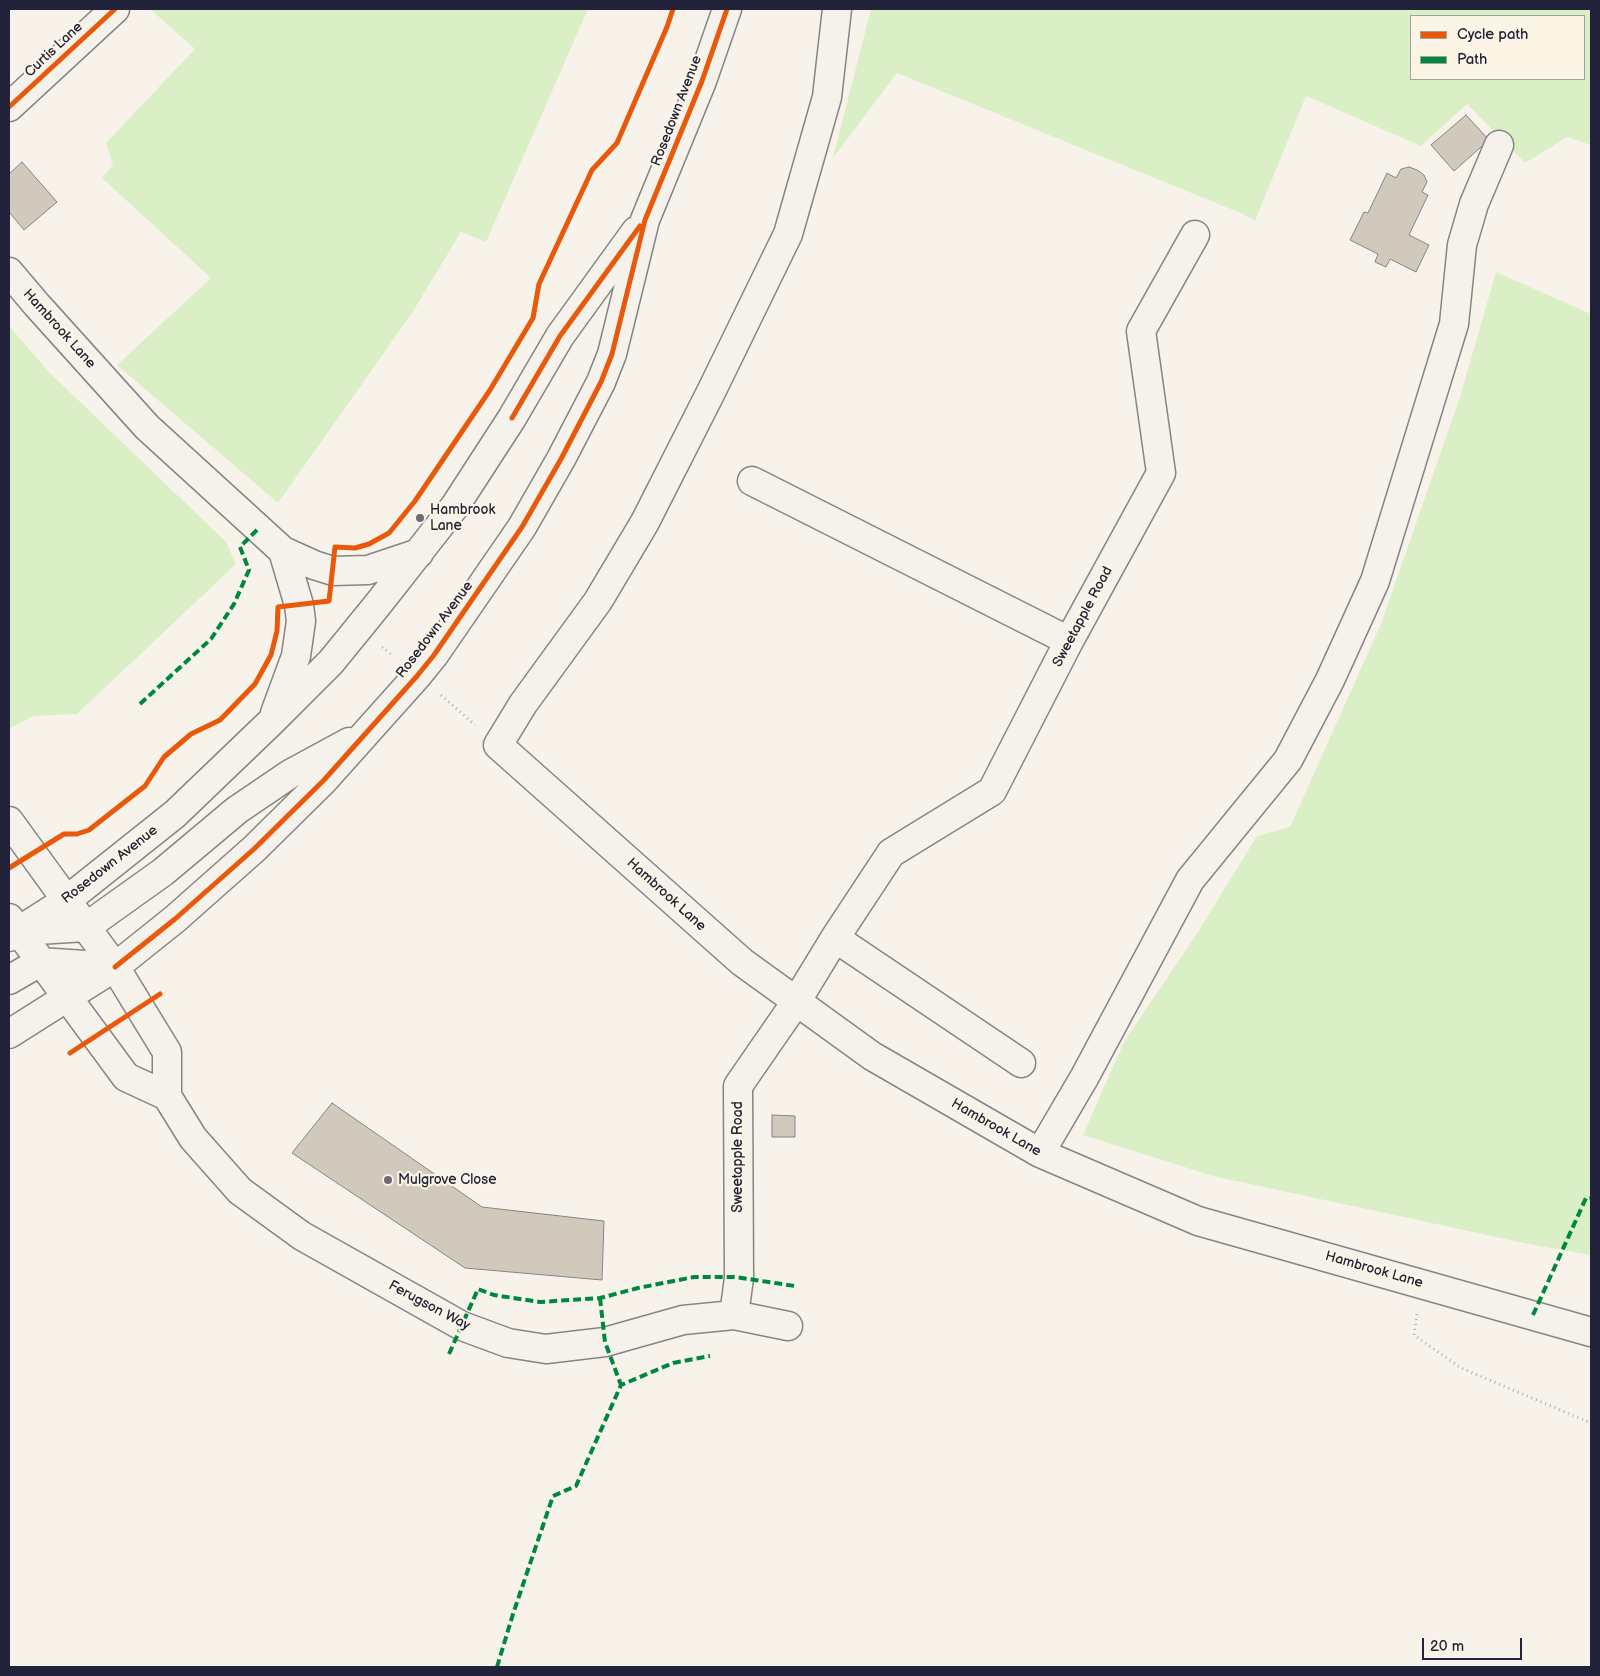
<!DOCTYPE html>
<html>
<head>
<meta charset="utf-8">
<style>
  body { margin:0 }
  #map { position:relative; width:1600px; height:1676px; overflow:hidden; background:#f7f3ea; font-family:"Balsamiq Sans",sans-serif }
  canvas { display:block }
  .frame { position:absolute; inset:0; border:10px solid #22223b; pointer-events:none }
  .legend { position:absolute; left:1410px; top:15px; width:175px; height:65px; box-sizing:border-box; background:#fcf5e5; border:1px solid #a5a1a1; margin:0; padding:6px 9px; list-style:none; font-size:15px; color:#22223b }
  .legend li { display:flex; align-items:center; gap:10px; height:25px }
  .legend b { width:25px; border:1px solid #a5a1a1 }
  .scale { position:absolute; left:1422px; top:1638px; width:100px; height:22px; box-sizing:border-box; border:2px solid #22223b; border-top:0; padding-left:6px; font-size:15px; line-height:18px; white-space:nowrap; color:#22223b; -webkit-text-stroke:4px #fcf5e5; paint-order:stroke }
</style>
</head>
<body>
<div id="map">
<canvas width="1600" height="1676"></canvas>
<div class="frame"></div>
<ul class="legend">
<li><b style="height:6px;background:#e8590c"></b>Cycle path</li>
<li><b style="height:6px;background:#00873e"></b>Path</li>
</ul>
<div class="scale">20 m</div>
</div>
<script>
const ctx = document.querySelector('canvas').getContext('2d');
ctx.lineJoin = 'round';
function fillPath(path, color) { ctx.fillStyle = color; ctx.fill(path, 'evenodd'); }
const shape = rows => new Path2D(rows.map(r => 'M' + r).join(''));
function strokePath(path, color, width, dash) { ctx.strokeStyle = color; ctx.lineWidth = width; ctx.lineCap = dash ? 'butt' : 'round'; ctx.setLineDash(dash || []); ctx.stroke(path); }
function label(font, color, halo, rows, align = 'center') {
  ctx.font = font + ' "Balsamiq Sans",sans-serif'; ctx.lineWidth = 4.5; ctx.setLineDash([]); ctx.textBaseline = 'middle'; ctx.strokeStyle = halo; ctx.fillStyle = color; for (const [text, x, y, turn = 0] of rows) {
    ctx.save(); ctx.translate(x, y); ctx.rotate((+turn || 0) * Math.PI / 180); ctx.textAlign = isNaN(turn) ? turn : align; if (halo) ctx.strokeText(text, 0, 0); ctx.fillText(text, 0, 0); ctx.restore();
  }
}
fillPath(shape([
  [150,9,588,9,486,242,461,232,412,313,278,503,117,365,211,278,102,178,113,165,106,143,195,49],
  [871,9,1591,9,1591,145,1567,137,1525,163,1467,104,1421,146,1306,96,1255,221,1243,214,897,73,833,158],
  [1411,16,1584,16,1584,79,1411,79],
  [1496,272,1591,314,1591,1255,1529,1244,1213,1176,1083,1135,1124,1042,1196,935,1257,836,1290,827,1381,624,1460,397],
  [9,326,50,373,226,542,236,564,77,714,33,716,9,729]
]), '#daefc5');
const building = shape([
  [1466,115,1489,140,1454,171,1431,145,1466,115],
  [22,162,57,202,24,230,9,212,9,174,22,162],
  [1409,167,1417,170,1424,175,1427,182,1422,192,1428,195,1409,235,1429,245,1416,272,1390,259,1386,267,1375,262,1378,254,1350,240,1364,212,1368,213,1387,173,1396,178,1401,169,1409,167],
  [332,1103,482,1207,604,1221,602,1280,465,1268,292,1153,332,1103],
  [772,1115,795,1116,795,1137,772,1137,772,1115]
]);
fillPath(building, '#d0c9bc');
strokePath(building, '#868485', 1);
const minor = shape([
  [837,9,827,97,788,234,711,392,645,522,598,601,523,704,498,745,742,962,872,1056,1040,1153,1198,1221,1591,1332],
  [9,107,115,9],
  [9,272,37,305,147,427,283,551,314,565,333,571,368,570,419,553],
  [752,481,1069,641],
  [275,713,296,656,301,621,299,605,283,551],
  [9,821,115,967,167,1052,167,1096],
  [9,918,126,1077,167,1096,193,1138,240,1191,302,1236,462,1326,508,1343,546,1349,605,1342,683,1320,734,1315,788,1326],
  [21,931,86,927,163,872,237,810,290,774,349,742],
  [9,937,67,900,175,814,272,721,331,662,379,603,455,506,512,418,560,336,636,231],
  [835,938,1021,1063],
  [9,980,40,962,115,967],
  [9,1034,115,967,175,919,254,849,324,780,417,676,434,655,522,527,561,459,601,382,612,354,645,220,702,81,727,9],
  [1040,1153,1084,1078,1190,880,1288,760,1330,680,1375,581,1454,324,1462,245,1474,204,1499,145],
  [734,1315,739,1278,738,1086,796,1002,835,938,891,853,992,791,1069,641,1161,473,1141,331,1195,235]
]);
strokePath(minor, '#868485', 31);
strokePath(shape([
  [382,647,393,656],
  [441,695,475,725],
  [1417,1314,1414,1335,1461,1368,1591,1423]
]), '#b0aead', 3, [1, 4]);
strokePath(minor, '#f5f2ec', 28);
strokePath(shape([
  [140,704,211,639,234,604,249,570,240,547,259,528],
  [600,1298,605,1342,621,1385],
  [1533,1315,1586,1198,1591,1198],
  [449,1354,478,1289,494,1295,540,1302,600,1298,638,1288,694,1277,735,1277,795,1286],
  [497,1667,513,1614,553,1496,576,1486,621,1385,673,1363,710,1356]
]), '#00873e', 4, [8, 4]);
strokePath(shape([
  [9,107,115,9],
  [512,418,560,336,640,226],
  [9,868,64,834,77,834,89,830,145,786,164,757,191,734,220,720,255,684,271,655,277,631,278,607,329,601,335,547,355,548,369,544,389,533,415,501,490,390,533,318,539,284,592,170,617,143,667,27,673,9],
  [115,967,175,919,254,849,324,780,417,676,434,655,522,527,561,459,601,382,612,354,645,220,702,81,727,9],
  [70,1053,160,994]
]), '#e8590c', 5);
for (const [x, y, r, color] of [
  [420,518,5,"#6d6b78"],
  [388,1180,5,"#6d6b78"]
]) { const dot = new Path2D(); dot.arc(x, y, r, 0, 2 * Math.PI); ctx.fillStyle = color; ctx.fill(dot); strokePath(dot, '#fcf5e5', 2); }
label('14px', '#22223b', '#fcf5e5', [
  ["Curtis Lane",54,50,-43],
  ["Rosedown Avenue",677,111,-69],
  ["Hambrook Lane",59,329,48],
  ["Sweetapple Road",1083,617,-62],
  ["Rosedown Avenue",435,630,-53],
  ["Rosedown Avenue",110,865,-38],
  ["Hambrook Lane",666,895,42],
  ["Hambrook Lane",996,1128,30],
  ["Sweetapple Road",738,1157,-90],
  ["Hambrook Lane",1374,1270,16],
  ["Ferugson Way",429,1306,28]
]);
label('14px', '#22223b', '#fcf5e5', [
  ["Hambrook",430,510],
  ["Lane",430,526],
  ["Mulgrove Close",398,1180]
], 'left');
</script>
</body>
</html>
